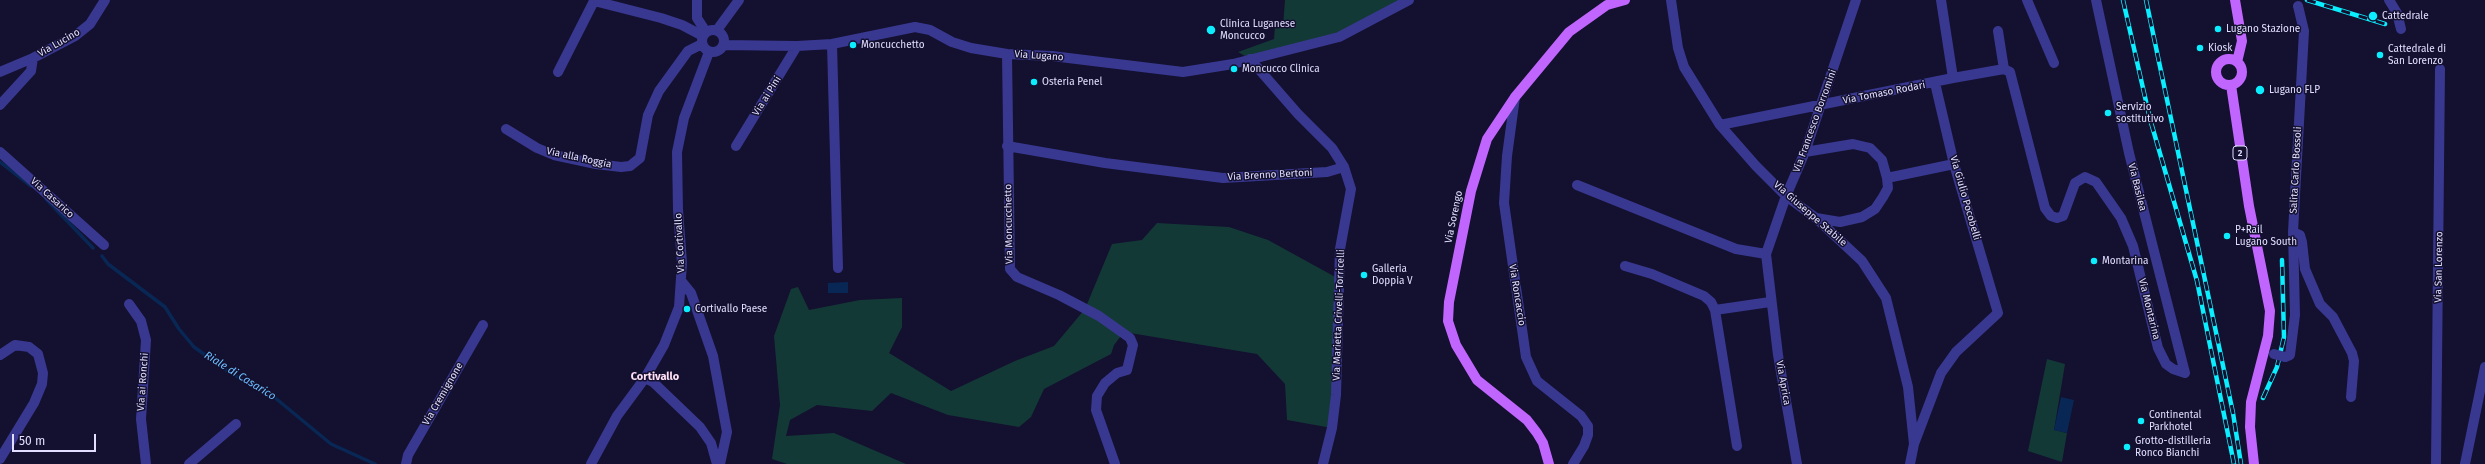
<!DOCTYPE html>
<html>
<head>
<meta charset="utf-8">
<style>
  body { margin:0 }
  #map { position:relative; width:2485px; height:464px; overflow:hidden; background:#14102f; font-family:"Fira Sans",sans-serif }
  canvas { display:block }
  .scale { position:absolute; left:12px; top:434px; width:84px; height:18px; box-sizing:border-box; border:2px solid #e1deff; border-top:0; padding-left:5px; font-size:12px; line-height:14px; white-space:nowrap; color:#e1deff; -webkit-text-stroke:3px #14102f; paint-order:stroke }
</style>
</head>
<body>
<div id="map">
<canvas width="2485" height="464"></canvas>
<div class="scale">50 m</div>
</div>
<script>
const ctx = document.querySelector('canvas').getContext('2d');
ctx.lineJoin = 'round';
function fillPath(path, color) { ctx.fillStyle = color; ctx.fill(path, 'evenodd'); }
const shape = rows => new Path2D(rows.map(r => 'M' + r).join(''));
function strokePath(path, color, width, dash) { ctx.strokeStyle = color; ctx.lineWidth = width; ctx.lineCap = dash ? 'butt' : 'round'; ctx.setLineDash(dash || []); ctx.stroke(path); }
function label(font, color, halo, rows, align = 'center') {
  ctx.font = font + ' "Fira Sans",sans-serif'; ctx.lineWidth = 3; ctx.setLineDash([]); ctx.textBaseline = 'middle'; ctx.strokeStyle = halo; ctx.fillStyle = color; for (const [text, x, y, turn = 0] of rows) {
    ctx.save(); ctx.translate(x, y); ctx.rotate((+turn || 0) * Math.PI / 180); ctx.textAlign = isNaN(turn) ? turn : align; if (halo) ctx.strokeText(text, 0, 0); ctx.fillText(text, 0, 0); ctx.restore();
  }
}
fillPath(shape([
  [1285,0,1409,0,1339,37,1250,59,1238,52,1274,39,1275,26,1283,26],
  [1157,223,1229,227,1268,240,1339,279,1332,428,1287,420,1285,384,1257,354,1124,332,1114,345,1111,354,1044,389,1031,417,1019,427,948,415,891,393,872,411,817,405,790,420,786,436,834,433,906,464,787,464,772,459,780,405,774,336,791,289,798,287,809,310,860,300,902,298,902,327,889,353,951,391,1015,361,1054,346,1085,309,1112,244,1142,240],
  [2047,359,2065,364,2054,430,2067,433,2062,462,2028,451]
]), '#133937');
fillPath(shape([
  [848,282,848,293,828,293,828,283],
  [2061,397,2074,400,2067,433,2054,430]
]), '#092754');
strokePath(shape([
  [0,162,31,186],
  [46,199,93,248],
  [102,256,108,264,165,307,179,329,194,347,232,374,268,392,331,444,375,464]
]), '#092754', 3.5);
strokePath(shape([
  [697,0,697,18,706,32],
  [1671,0,1678,48,1684,67,1720,125,1756,166,1786,196,1816,218,1862,261,1886,298,1908,387,1914,444],
  [1941,0,1953,78],
  [2027,0,2054,63],
  [2096,0,2129,153,2185,373],
  [2389,0,2397,13,2401,29],
  '702 41a11 11 0 1 1 22 0a11 11 0 1 1-22 0Z',
  [717,30,739,0],
  [1998,31,2004,69],
  [832,44,838,268],
  [724,45,797,46,832,44,915,27,930,30,952,42,971,48,1007,54,1052,56,1183,72,1233,64,1339,37,1409,0],
  [1007,54,1010,269,1017,277,1059,295,1099,316,1130,338,1133,345,1127,370,1117,373,1105,383,1097,396,1096,410,1115,464],
  [0,72,33,58,75,36,90,24,105,0],
  [558,72,594,1,661,18,682,25,703,36],
  [1515,97,1507,156,1504,203,1526,357,1537,381,1581,416,1588,426,1588,435,1584,446,1573,464],
  [0,105,31,71,33,58],
  [1720,125,1953,78,2004,69,2010,72,2045,208,2051,216,2057,218,2063,216,2075,183,2085,177,2096,182,2121,218,2133,246,2158,348,2166,364,2173,369,2185,373],
  [506,129,537,148,554,155,596,164,621,167,630,166,640,158,648,115,659,91,688,51,702,44],
  [736,146,797,46],
  [1007,146,1105,163,1223,178,1327,172,1344,167,1332,148,1298,114,1250,59],
  [0,152,104,245],
  [1805,152,1853,144,1870,148,1882,160,1887,178,1888,188,1883,197,1875,209,1862,217,1840,222,1816,218],
  [1887,178,1954,164],
  [1577,185,1736,249,1766,254,1786,196,1805,152,1856,0],
  [2293,232,2300,235,2302,242,2305,269,2320,304,2333,317,2352,353,2354,361,2351,397],
  [1766,254,1778,355,1797,464],
  [1625,266,1652,274,1704,296,1711,302,1715,310],
  [682,282,691,293,713,356,727,432,720,464],
  [129,304,141,321,146,340,141,419,146,464],
  [0,355,15,345,29,347,38,354,43,373,42,384,34,403,0,459],
  [2285,357,2290,355,2295,315,2293,232,2304,31,2298,6],
  [645,378,653,382,700,427,711,443,717,464],
  [1737,446,1715,310,1770,302],
  [189,464,236,424],
  [406,464,408,455,483,325],
  [591,464,617,416,645,378,664,345,679,307,682,263,678,210,677,152,684,118,709,52],
  [1323,464,1332,428,1336,395,1340,249,1351,189,1344,167],
  [1910,464,1914,444,1941,373,1956,352,1998,313,1954,164,1935,83],
  [2436,464,2440,69],
  [2465,464,2485,367]
]), '#393891', 10);
strokePath(shape([
  [2235,0,2242,41,2237,62],
  '2216 72a13 13 0 1 1 26 0a13 13 0 1 1-26 0Z',
  [2231,85,2249,206,2270,311,2268,336,2251,402,2250,427,2254,464],
  [1549,464,1543,443,1537,433,1527,420,1477,380,1456,345,1448,321,1449,302,1471,191,1487,139,1515,97,1569,32,1607,5,1625,0]
]), '#c165ff', 10);
const rail = shape([
  [2123,0,2150,119,2197,281,2234,464],
  [2146,0,2233,413,2241,464],
  [2307,0,2385,24],
  [2263,398,2277,367,2284,337,2282,260]
]);
strokePath(rail, '#0aeeff', 4.5);
strokePath(rail, '#14102f', 3, [9]);
strokePath(shape([
  [2274,354,2285,357]
]), '#393891', 10);
for (const [x, y, r, color] of [
  [2373,16,5,"#0aeeff"],
  [2218,29,4,"#0aeeff"],
  [1211,30,5,"#0aeeff"],
  [853,45,4,"#0aeeff"],
  [2200,48,4,"#0aeeff"],
  [2380,55,4,"#0aeeff"],
  [1234,69,4,"#0aeeff"],
  [1034,82,4,"#0aeeff"],
  [2260,90,5,"#0aeeff"],
  [2108,113,4,"#0aeeff"],
  [2227,236,4,"#0aeeff"],
  [2094,261,4,"#0aeeff"],
  [1364,275,4,"#0aeeff"],
  [687,309,4,"#0aeeff"],
  [2141,421,4,"#0aeeff"],
  [2127,447,4,"#0aeeff"]
]) { const dot = new Path2D(); dot.arc(x, y, r, 0, 2 * Math.PI); ctx.fillStyle = color; ctx.fill(dot); strokePath(dot, '#14102f', 1.5); }
for (const [x, y, w] of [
  [2240,153,14]
]) { const box = new Path2D(); box.roundRect(x - w / 2, y - 7, w, 14, 3); ctx.fillStyle = '#14102f'; ctx.fill(box); strokePath(box, '#e1deff', 1); }
label('bold 9px', '#e1deff', null, [
  ["2",2240,153]
]);
label('10px', '#e1deff', '#14102f', [
  ["Cattedrale",2382,16],
  ["Clinica Luganese",1220,24],
  ["Moncucco",1220,36],
  ["Lugano Stazione",2226,29],
  ["Moncucchetto",861,45],
  ["Kiosk",2208,48],
  ["Cattedrale di",2388,49],
  ["San Lorenzo",2388,61],
  ["Moncucco Clinica",1242,69],
  ["Osteria Penel",1042,82],
  ["Lugano FLP",2269,90],
  ["Servizio",2116,107],
  ["sostitutivo",2116,119],
  ["P+Rail",2235,230],
  ["Lugano South",2235,242],
  ["Montarina",2102,261],
  ["Galleria",1372,269],
  ["Doppia V",1372,281],
  ["Cortivallo Paese",695,309],
  ["Continental",2149,415],
  ["Parkhotel",2149,427],
  ["Grotto-distilleria",2135,441],
  ["Ronco Bianchi",2135,453]
], 'left');
label('10px', '#e1deff', '#14102f', [
  ["Via Lucino",59,43,-30],
  ["Via Lugano",1039,56,4],
  ["Via Tomaso Rodari",1884,93,-11],
  ["Via ai Pini",767,96,-58],
  ["Via Francesco Borromini",1815,121,-70],
  ["Via alla Roggia",579,158,12],
  ["Salita Carlo Bossoli",2296,170,-87],
  ["Via Brenno Bertoni",1270,175,-3],
  ["Via Basilea",2137,187,76],
  ["Via Casarico",52,198,42],
  ["Via Giulio Pocobelli",1965,198,74],
  ["Via Giuseppe Stabile",1810,214,41],
  ["Via Sorengo",1454,217,-78],
  ["Via Moncucchetto",1009,224,-91],
  ["Via Cortivallo",680,243,-93],
  ["Via San Lorenzo",2439,267,-89],
  ["Via Roncaccio",1517,295,81],
  ["Via Montarina",2149,309,76],
  ["Via Marietta Crivelli-Torricelli",1339,315,-88],
  ["Via ai Ronchi",143,382,-86],
  ["Via Aprica",1783,383,80],
  ["Via Cremignone",443,394,-60]
]);
label('italic 11px', '#6cbfff', '#14102f', [
  ["Riale di Casarico",240,376,32]
]);
label('bold 11px', '#ffe0f5', '#14102f', [
  ["Cortivallo",655,377]
]);
</script>
</body>
</html>
